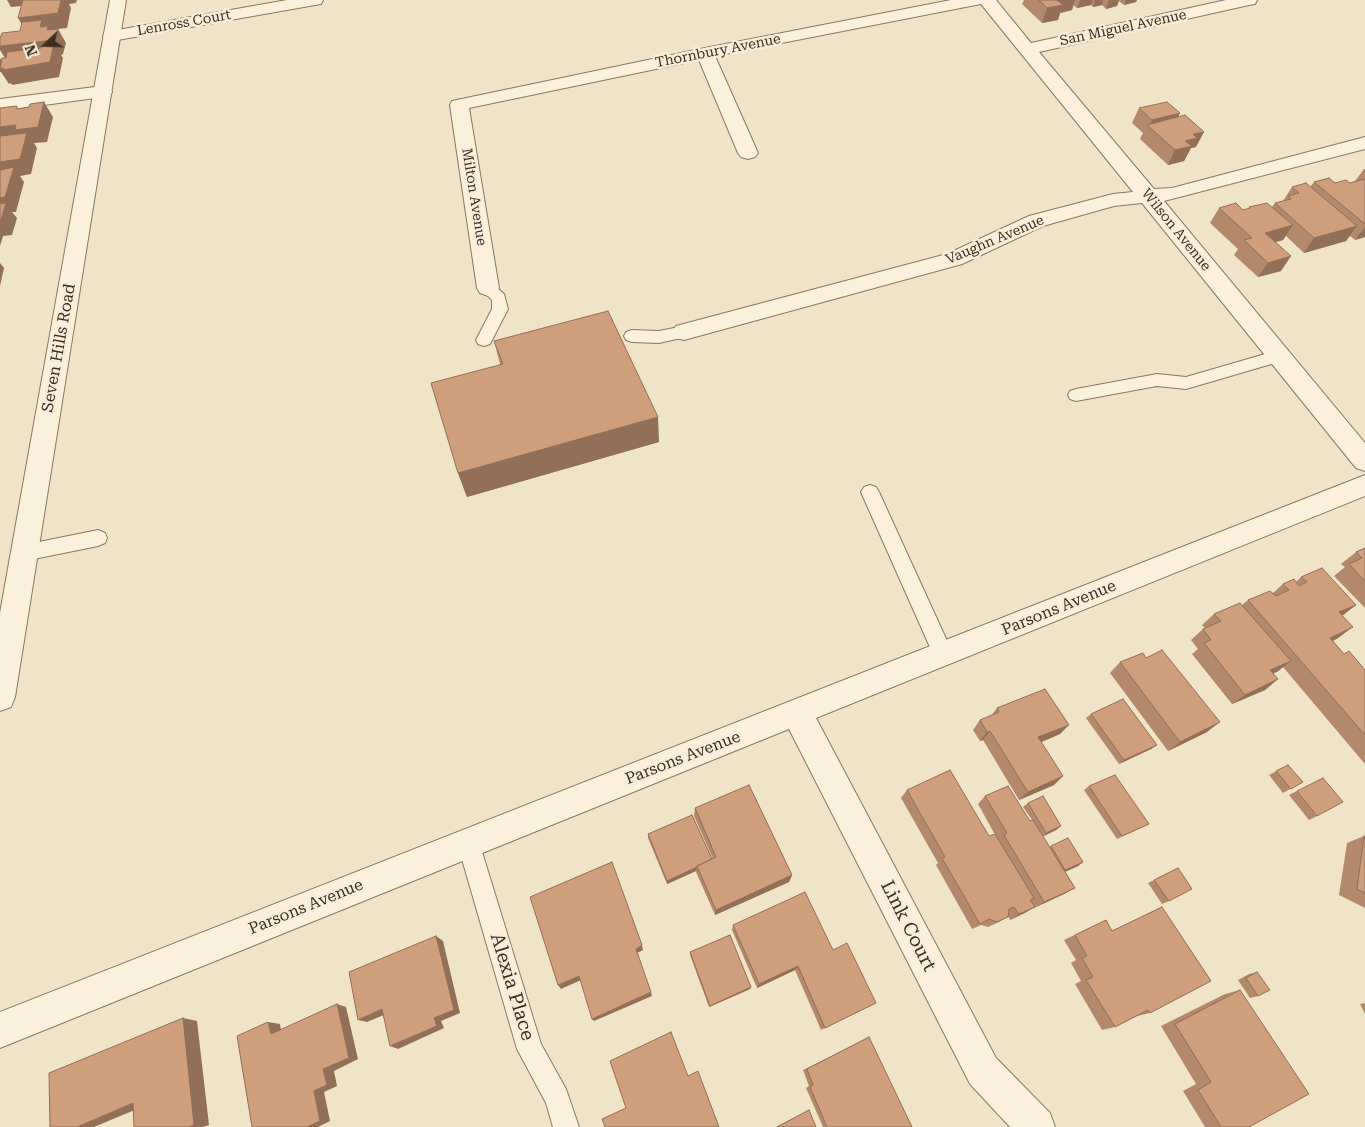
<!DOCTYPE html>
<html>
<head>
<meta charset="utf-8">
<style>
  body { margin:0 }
  #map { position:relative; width:1365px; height:1127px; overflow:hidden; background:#f0e4c8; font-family:"Roboto Serif",serif }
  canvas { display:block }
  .north { position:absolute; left:20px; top:20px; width:50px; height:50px; -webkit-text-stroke:4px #f7eed8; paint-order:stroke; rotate:249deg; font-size:14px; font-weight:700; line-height:20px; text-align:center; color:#3d2e20 }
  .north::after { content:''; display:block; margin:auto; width:18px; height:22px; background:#3d2e20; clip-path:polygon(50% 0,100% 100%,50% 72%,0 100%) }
</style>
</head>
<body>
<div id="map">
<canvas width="1365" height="1127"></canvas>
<div class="north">N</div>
</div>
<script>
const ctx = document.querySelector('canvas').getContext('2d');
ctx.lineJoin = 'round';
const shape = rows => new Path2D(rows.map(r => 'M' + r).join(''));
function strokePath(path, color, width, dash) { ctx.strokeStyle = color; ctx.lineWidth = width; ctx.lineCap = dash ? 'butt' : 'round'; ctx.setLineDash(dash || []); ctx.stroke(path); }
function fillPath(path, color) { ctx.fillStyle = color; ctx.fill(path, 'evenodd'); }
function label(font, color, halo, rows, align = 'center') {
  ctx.font = font + ' "Roboto Serif",serif'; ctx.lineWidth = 5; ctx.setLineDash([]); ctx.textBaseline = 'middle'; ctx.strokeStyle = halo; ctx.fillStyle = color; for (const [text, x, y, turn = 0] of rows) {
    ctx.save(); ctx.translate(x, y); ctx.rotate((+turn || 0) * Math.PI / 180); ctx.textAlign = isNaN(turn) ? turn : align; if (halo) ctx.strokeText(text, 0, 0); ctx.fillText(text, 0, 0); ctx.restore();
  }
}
const service = shape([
  [488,283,493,284,504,294,508,309,490,344,484,346,478,344,476,340,492,309,492,300,480,288,483,284,488,283],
  [684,326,690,328,692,332,690,336,659,343,632,342,626,340,624,336,626,332,632,330,659,331,684,326],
  [1279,350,1285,352,1287,356,1285,360,1186,389,1157,386,1076,401,1070,399,1068,395,1070,391,1076,389,1157,374,1186,377,1279,350],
  [870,485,876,487,879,492,953,654,950,660,943,663,936,660,933,654,861,492,864,487,870,485],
  [98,530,105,533,107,538,105,543,98,546,24,561,17,559,15,553,17,547,24,545,98,530],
  [468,831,476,834,479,842,541,1044,566,1089,579,1127,553,1127,546,1103,517,1049,457,842,460,834,468,831]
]);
const minor = shape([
  [287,0,323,0,321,4,315,5,112,41,106,40,103,36,106,32,112,31,287,0],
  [951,0,996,0,1031,43,1226,0,1257,0,1255,4,1249,5,1039,52,1154,189,1172,188,1365,137,1365,149,1164,201,1365,443,1365,471,1356,468,1142,203,1114,206,1043,226,962,264,684,340,676,338,672,332,676,326,947,254,1029,216,1113,194,1133,192,981,4,715,56,758,153,755,157,748,159,741,157,738,153,699,60,469,108,499,288,496,293,488,296,480,293,477,288,450,105,452,101,705,48,951,0],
  [103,86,110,88,112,92,110,96,0,111,0,99,103,86],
  [1365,475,1365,496,816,718,996,1058,1050,1113,1055,1127,1010,1127,970,1084,789,729,0,1048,0,1012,1365,475]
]);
const tertiary = shape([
  [110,0,126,0,15,697,11,707,0,711,0,613,110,0]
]);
strokePath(service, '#8d765c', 2);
strokePath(minor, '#8d765c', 2);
strokePath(tertiary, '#8d765c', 2);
fillPath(service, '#faf1dc');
fillPath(minor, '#faf1dc');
fillPath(tertiary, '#faf1dc');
fillPath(shape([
  [1024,0,1137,0,1136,2,1124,5,1119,1,1117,6,1106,9,1102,5,1093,7,1091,5,1077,8,1073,5,1072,10,1060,13,1058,20,1042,23,1022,4],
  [1139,108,1178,117,1196,147,1191,148,1184,161,1168,165,1140,139,1143,133,1132,123],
  [1364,169,1365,169,1365,237,1355,240,1350,236,1346,241,1304,253,1286,236,1283,240,1276,242,1281,271,1258,277,1234,255,1238,249,1210,223,1219,208,1243,210,1248,209,1249,207,1272,207,1275,203,1283,201,1292,187,1310,187,1314,182,1335,183,1350,183,1355,181],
  [494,341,659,442,467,497,458,473,500,364],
  [1365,548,1365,608,1334,576,1345,567,1341,564,1356,552],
  [1301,577,1356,605,1342,615,1338,638,1333,641,1344,654,1365,670,1365,764,1283,667,1273,673,1278,679,1265,690,1232,704,1192,654,1198,649,1191,640,1203,629,1205,628,1202,625,1214,614,1242,605,1248,600,1273,593,1283,584,1296,582],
  [1146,658,1207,732,1168,751,1110,673,1120,662],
  [997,708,1060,734,1041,742,1054,785,1019,800,983,740,980,741,973,730,980,720,991,716],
  [1091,714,1157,745,1151,749,1119,764,1086,718],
  [1288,765,1303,782,1283,793,1269,775],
  [1089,786,1149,824,1143,827,1117,839,1084,790],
  [907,790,989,836,998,840,978,804,985,796,1030,821,1032,820,1023,807,1028,803,1061,826,1056,830,1043,836,1049,847,1051,846,1083,862,1078,866,1065,872,1075,888,1064,894,1034,908,1034,907,1010,920,1008,916,999,922,988,927,981,925,972,929,936,865,938,863,901,798],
  [1297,791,1317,816,1309,820,1289,795],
  [695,808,792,875,789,882,715,915,696,872,696,871,667,884,648,838,648,834,712,859,713,859,694,816],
  [1364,836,1365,837,1365,908,1339,895,1347,843],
  [1178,868,1169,901,1162,904,1148,883],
  [1162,907,1150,1013,1137,1016,1136,1016,1115,1027,1102,1030,1075,984,1081,981,1071,963,1076,960,1064,940,1106,920,1112,931],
  [733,925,833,950,876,1003,821,1030,795,970,757,988,732,930],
  [690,952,751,987,750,989,709,1007,690,955],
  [1257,972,1258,996,1250,998,1238,980,1249,974],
  [1240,990,1249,1127,1205,1127,1183,1091,1196,1084,1161,1026,1225,994],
  [1365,1003,1365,1014,1360,1004],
  [864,1040,912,1127,823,1127,806,1088,809,1086,803,1070],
  [809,1110,816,1127,776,1127,807,1111]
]), '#b2896c');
fillPath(shape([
  [7,0,77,0,76,3,69,4,71,8,67,28,58,29,66,43,63,54,61,55,63,58,59,77,12,85,11,83,9,84,1,72,0,72,0,58,4,65,7,61,0,50,0,46,27,33,18,18,34,5,11,7],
  [1056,0,1075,0,1072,10,1060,13,1058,20,1042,23,1047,8],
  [1080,0,1093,0,1091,5,1077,8],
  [1095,0,1103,0,1102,5,1093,7],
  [1109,0,1119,0,1117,6,1106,9],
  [1126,0,1137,0,1136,2,1124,5],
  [44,102,53,117,47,142,34,143,37,148,31,174,20,176,24,182,16,212,12,212,17,218,12,235,3,236,0,246,0,127],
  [1180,113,1173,128,1149,127,1152,120],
  [1204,132,1196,147,1191,148,1184,161,1168,165,1175,150,1185,141,1193,134],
  [1293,225,1283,240,1256,247,1265,233],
  [1357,226,1346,241,1304,253,1314,238],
  [1365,227,1365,237,1355,240],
  [1291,256,1281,271,1258,277,1268,263],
  [0,263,4,268,0,286],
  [658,417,659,442,467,497,458,473],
  [1356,605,1342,616,1339,612],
  [1353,627,1338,638,1316,649,1330,638],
  [1291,661,1277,672,1257,680,1270,670],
  [1278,679,1265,690,1232,704,1245,695],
  [1220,722,1207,732,1168,751,1180,742],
  [1069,725,1060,734,1030,747,1038,737],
  [990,731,983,740,980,741,987,732],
  [1157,745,1151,749,1119,764,1124,760],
  [1063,776,1054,785,1019,800,1028,792],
  [1061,826,1056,830,1042,837,1046,833],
  [1083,862,1078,866,1060,874,1065,870],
  [697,867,696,871,667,884,667,881],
  [792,875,789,882,715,915,716,910],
  [1075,888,1064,894,1034,908,1044,902],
  [1035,907,1025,913,1010,920,1019,914],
  [436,936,443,941,460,1013,441,1021,444,1028,398,1049,390,1046,434,1018],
  [642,945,643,950,637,953,636,949],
  [798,966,795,970,757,988,759,984],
  [579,976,581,980,561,989,558,985],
  [751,987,750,989,709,1007,710,1006],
  [651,992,652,996,594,1021,592,1019],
  [337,1004,346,1007,358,1059,334,1071,337,1086,324,1092,330,1121,318,1127,307,1127,314,1091,323,1069],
  [382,1009,391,1012,367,1022,358,1020],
  [183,1018,197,1021,209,1125,203,1127,189,1127],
  [268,1022,280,1024,282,1037,271,1034],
  [133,1103,149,1104,94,1127,77,1127]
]), '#916f58');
const building = shape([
  [23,0,61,0,58,13,18,18,23,0],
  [1039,0,1057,0,1063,5,1047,8,1039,0],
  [42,20,40,27,48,26,47,30,58,29,55,40,0,46,0,38,2,33,20,31,22,22,42,20],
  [54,43,50,62,3,70,3,68,0,69,2,58,6,58,7,52,41,48,42,45,54,43],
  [44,102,38,127,15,130,16,125,0,127,0,108,17,106,17,109,29,107,30,104,44,102],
  [1167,102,1180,113,1152,120,1139,108,1167,102],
  [1185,115,1204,132,1193,134,1197,138,1185,141,1192,146,1175,150,1147,125,1185,115],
  [27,133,20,159,0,162,0,136,27,133],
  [14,167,5,197,0,198,0,170,14,167],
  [1329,178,1335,183,1346,180,1350,183,1364,179,1365,179,1365,224,1314,182,1329,178],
  [1306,183,1357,226,1314,238,1275,203,1291,199,1288,196,1299,193,1292,187,1306,183],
  [0,202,2,202,1,204,6,203,1,220,0,220,0,202],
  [1236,203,1243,210,1250,208,1249,207,1267,203,1293,225,1265,233,1291,256,1268,263,1244,240,1252,238,1219,208,1236,203],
  [608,311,658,417,458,473,431,383,503,364,494,341,608,311],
  [1365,548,1365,581,1349,564,1362,558,1356,552,1365,548],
  [1322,568,1356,605,1339,612,1353,627,1330,638,1344,654,1349,651,1365,670,1365,735,1248,600,1270,591,1276,596,1289,590,1283,584,1294,579,1299,586,1307,582,1301,577,1322,568],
  [1240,603,1291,661,1270,670,1278,679,1245,695,1204,643,1211,640,1203,629,1221,621,1214,614,1240,603],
  [1162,650,1220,722,1180,742,1120,662,1143,653,1146,658,1162,650],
  [1045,689,1069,725,1038,737,1063,776,1028,792,990,731,987,732,980,720,999,712,997,708,1045,689],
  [1123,699,1157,745,1124,760,1091,714,1123,699],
  [1288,765,1303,782,1291,789,1276,771,1288,765],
  [950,770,989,836,995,834,1034,898,1030,900,1035,907,1019,914,1014,907,1009,909,1008,917,997,922,989,919,980,924,942,858,945,857,907,790,950,770],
  [1115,775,1149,824,1122,836,1089,786,1115,775],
  [1323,778,1343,802,1317,816,1297,791,1323,778],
  [749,785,792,875,716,910,697,866,716,857,695,808,749,785],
  [1008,786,1030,821,1033,820,1075,888,1044,902,1004,835,1007,833,985,796,1008,786],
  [1043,796,1061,826,1046,833,1028,803,1043,796],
  [692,815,712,859,697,866,697,867,667,881,648,834,692,815],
  [1364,836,1365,837,1365,893,1357,889,1364,836],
  [1068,838,1083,862,1065,870,1051,846,1068,838],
  [612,862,642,945,636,949,651,992,592,1019,579,976,558,985,530,897,612,862],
  [1178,868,1192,889,1169,901,1154,880,1178,868],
  [805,892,833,950,847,943,876,1003,825,1028,798,966,759,984,733,925,805,892],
  [1162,907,1211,981,1150,1013,1148,1010,1115,1027,1086,980,1093,977,1082,958,1087,956,1075,935,1106,920,1112,931,1162,907],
  [730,935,751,987,710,1006,690,952,730,935],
  [436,936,454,1010,434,1018,437,1026,390,1046,382,1009,358,1020,349,972,436,936],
  [1257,972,1270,990,1258,996,1246,978,1257,972],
  [1240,990,1309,1094,1249,1127,1221,1127,1198,1090,1211,1082,1175,1024,1240,990],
  [337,1004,349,1058,323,1069,327,1085,314,1091,320,1121,307,1127,252,1127,237,1036,268,1022,271,1034,337,1004],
  [183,1018,194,1125,189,1127,134,1127,133,1103,77,1127,50,1127,49,1073,183,1018],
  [671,1032,688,1076,698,1071,719,1127,605,1127,602,1119,626,1108,610,1061,671,1032],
  [869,1037,912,1127,827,1127,810,1087,813,1085,807,1069,869,1037],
  [809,1110,816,1127,777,1127,809,1110]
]);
fillPath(building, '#cf9f7d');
strokePath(building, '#916f58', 1);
label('14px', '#3d2e20', '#f7eed8', [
  ["Lenross Court",184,23,-10],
  ["San Miguel Avenue",1123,28,-12],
  ["Thornbury Avenue",718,51,-11],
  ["Milton Avenue",474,197,81],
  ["Wilson Avenue",1176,230,51],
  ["Vaughn Avenue",995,240,-23]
]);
label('16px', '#3d2e20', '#f7eed8', [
  ["Seven Hills Road",59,348,-80],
  ["Parsons Avenue",1059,608,-22],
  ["Parsons Avenue",683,758,-21],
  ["Parsons Avenue",306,907,-22]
]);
label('19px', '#3d2e20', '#f7eed8', [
  ["Link Court",908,926,63],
  ["Alexia Place",512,987,73]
]);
</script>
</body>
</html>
